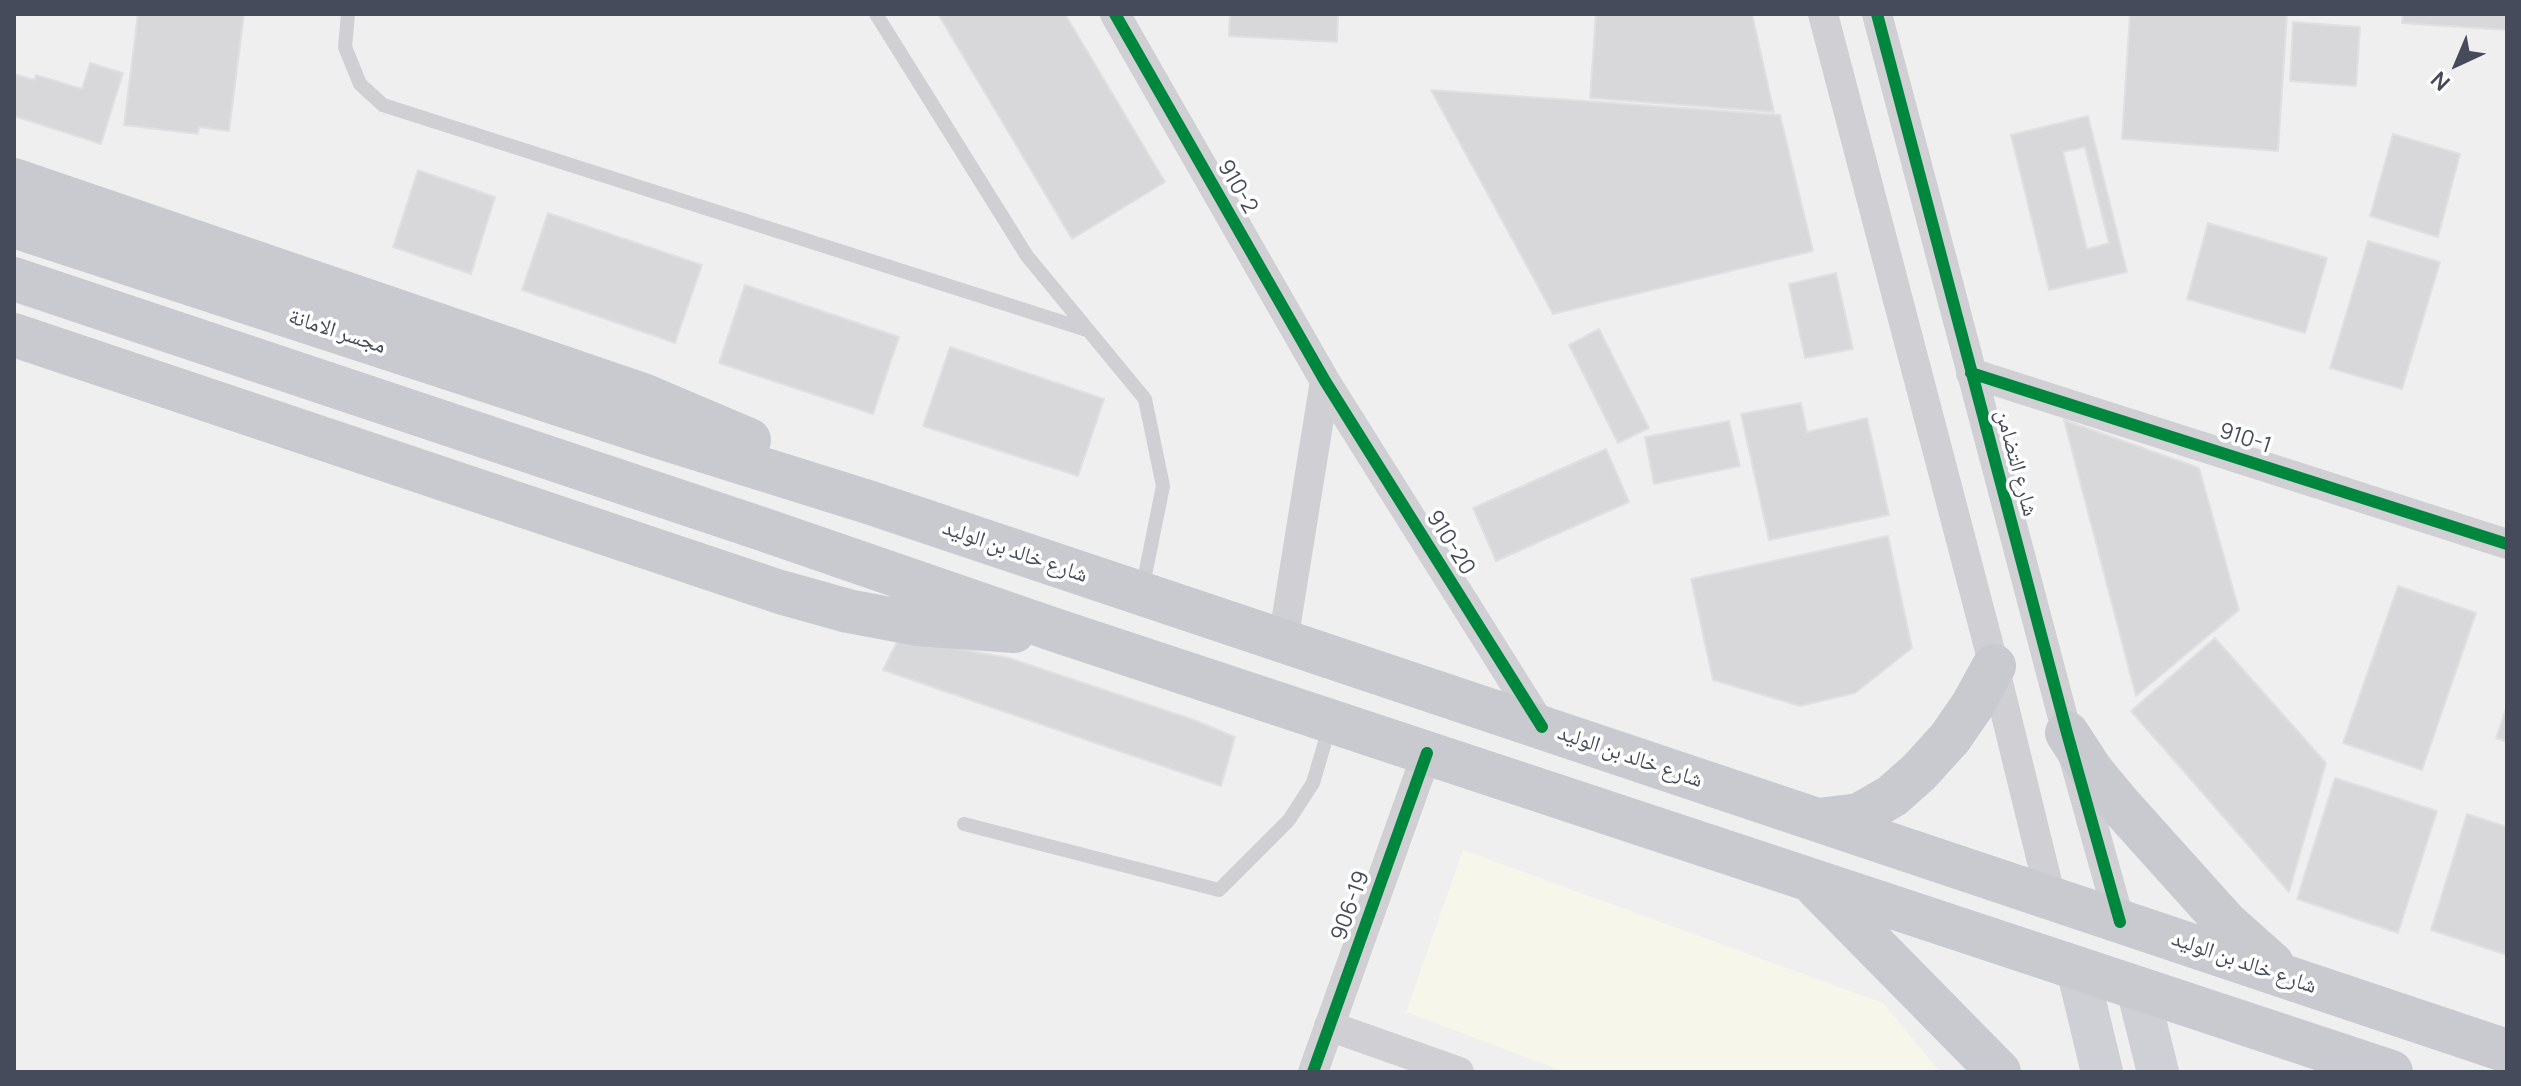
<!DOCTYPE html>
<html>
<head>
<meta charset="utf-8">
<style>
  body { margin:0 }
  #map { position:relative; width:2521px; height:1086px; overflow:hidden; background:#efefef; font-family:Manrope,sans-serif }
  canvas { display:block }
  .frame { position:absolute; inset:0; border:16px solid #464b5b; pointer-events:none }
  .north { position:absolute; left:2417px; top:24px; width:80px; height:80px; -webkit-text-stroke:6px #fff; paint-order:stroke; rotate:224deg; font-size:22px; font-weight:700; line-height:32px; text-align:center; color:#464b5b }
  .north::after { content:''; display:block; margin:auto; width:28px; height:36px; background:#464b5b; clip-path:polygon(50% 0,100% 100%,50% 72%,0 100%) }
</style>
</head>
<body>
<div id="map">
<canvas width="2521" height="1086"></canvas>
<div class="frame"></div>
<div class="north">N</div>
</div>
<script>
const ctx = document.querySelector('canvas').getContext('2d');
ctx.lineJoin = 'round';
function fillPath(path, color) { ctx.fillStyle = color; ctx.fill(path, 'evenodd'); }
const shape = rows => new Path2D(rows.map(r => 'M' + r).join(''));
function strokePath(path, color, width, dash) { ctx.strokeStyle = color; ctx.lineWidth = width; ctx.lineCap = dash ? 'butt' : 'round'; ctx.setLineDash(dash || []); ctx.stroke(path); }
function label(font, color, halo, rows, align = 'center') {
  ctx.font = font + ' Manrope,"Noto Naskh Arabic",sans-serif'; ctx.lineWidth = 7; ctx.setLineDash([]); ctx.textBaseline = 'middle'; ctx.strokeStyle = halo; ctx.fillStyle = color; for (const [text, x, y, turn = 0] of rows) {
    ctx.save(); ctx.translate(x, y); ctx.rotate((+turn || 0) * Math.PI / 180); ctx.textAlign = isNaN(turn) ? turn : align; if (halo) ctx.strokeText(text, 0, 0); ctx.fillText(text, 0, 0); ctx.restore();
  }
}
fillPath(shape([
  [1463,850,1883,1003,1940,1072,1565,1072,1406,1012]
]), '#f6f6eb');
const building = shape([
  [138,14,244,14,229,131,199,127,198,134,124,125,138,14],
  [938,14,1065,14,1165,182,1072,239,938,14],
  [1230,14,1338,14,1337,42,1229,36,1230,14],
  [1596,14,1752,14,1774,112,1590,98,1596,14],
  [2130,14,2287,14,2278,151,2122,139,2130,14],
  [2403,14,2507,14,2507,30,2402,23,2403,14],
  [2293,22,2360,27,2356,86,2290,81,2293,22],
  [90,63,123,73,101,144,14,116,14,74,34,80,36,75,82,89,90,63],
  [1431,90,1780,115,1813,251,1553,314,1431,90],
  [2088,116,2127,272,2049,290,2011,135,2088,116],
  [2393,134,2460,154,2438,237,2370,216,2393,134],
  [2085,147,2109,243,2087,249,2063,152,2085,147],
  [418,170,495,197,471,274,393,247,418,170],
  [548,213,702,265,675,343,522,290,548,213],
  [2208,223,2327,258,2305,333,2187,299,2208,223],
  [2368,241,2440,262,2402,389,2330,368,2368,241],
  [1836,273,1853,349,1805,358,1789,284,1836,273],
  [745,285,899,337,873,414,719,363,745,285],
  [1599,329,1649,428,1618,443,1569,345,1599,329],
  [950,347,1104,399,1078,476,923,426,950,347],
  [1801,403,1807,432,1867,418,1889,515,1769,540,1741,414,1801,403],
  [2064,420,2199,468,2239,610,2136,696,2064,420],
  [1729,421,1740,466,1654,484,1645,437,1729,421],
  [1606,449,1629,502,1496,561,1473,508,1606,449],
  [1888,536,1912,648,1855,693,1800,706,1713,680,1691,579,1888,536],
  [2398,586,2476,613,2422,770,2343,743,2398,586],
  [899,638,1009,658,1194,720,1235,737,1221,786,883,670,899,638],
  [2215,638,2326,763,2289,892,2131,711,2215,638],
  [2507,706,2507,742,2496,738,2507,706],
  [2335,778,2437,811,2398,933,2297,899,2335,778],
  [2467,814,2507,827,2507,955,2431,930,2467,814]
]);
fillPath(building, '#d8d8db');
strokePath(building, '#e0e0e2', 2);
strokePath(shape([
  [348,14,345,47,360,84,383,105,1087,330],
  [876,14,1027,256,1145,399,1163,486,1142,590],
  [964,824,1219,890,1289,820,1313,783,1330,725]
]), '#d0d0d4', 14);
strokePath(shape([
  [1115,14,1325,381,1542,727],
  [1823,14,1994,666,2051,898],
  [1877,14,2067,733,2120,922],
  [1971,373,2507,544],
  [1283,641,1325,381],
  [1329,1026,1459,1072],
  [1313,1072,1427,753]
]), '#d0d0d4', 30);
strokePath(shape([
  [2077,968,2102,1072],
  [2137,988,2158,1072]
]), '#cfd0d5', 42);
strokePath(shape([
  [14,180,643,395,749,440],
  [14,226,660,437,868,502,2507,1051],
  [14,279,762,529,1058,631,2391,1072],
  [14,335,780,592,848,611,917,624,1014,631],
  [2067,733,2091,770,2119,804,2226,923,2272,964],
  [1818,820,1859,815,1892,796,1919,772,1950,738,1972,706,1994,666],
  [1817,887,1999,1072]
]), '#c9cad0', 44);
strokePath(shape([
  [1115,14,1325,381,1542,727],
  [1877,14,2067,733,2120,922],
  [1971,373,2507,544],
  [1313,1072,1427,753]
]), '#00873e', 12);
label('22px', '#464b5b', '#fff', [
  ["910-2",1237,187,60],
  ["مجسر الامانة",337,332,18],
  ["910-1",2245,439,18],
  ["شارع التضامن",2016,463,75],
  ["910-20",1450,543,58],
  ["شارع خالد بن الوليد",1015,552,19],
  ["شارع خالد بن الوليد",1630,757,19],
  ["906-19",1351,906,-70],
  ["شارع خالد بن الوليد",2244,963,19]
]);
</script>
</body>
</html>
